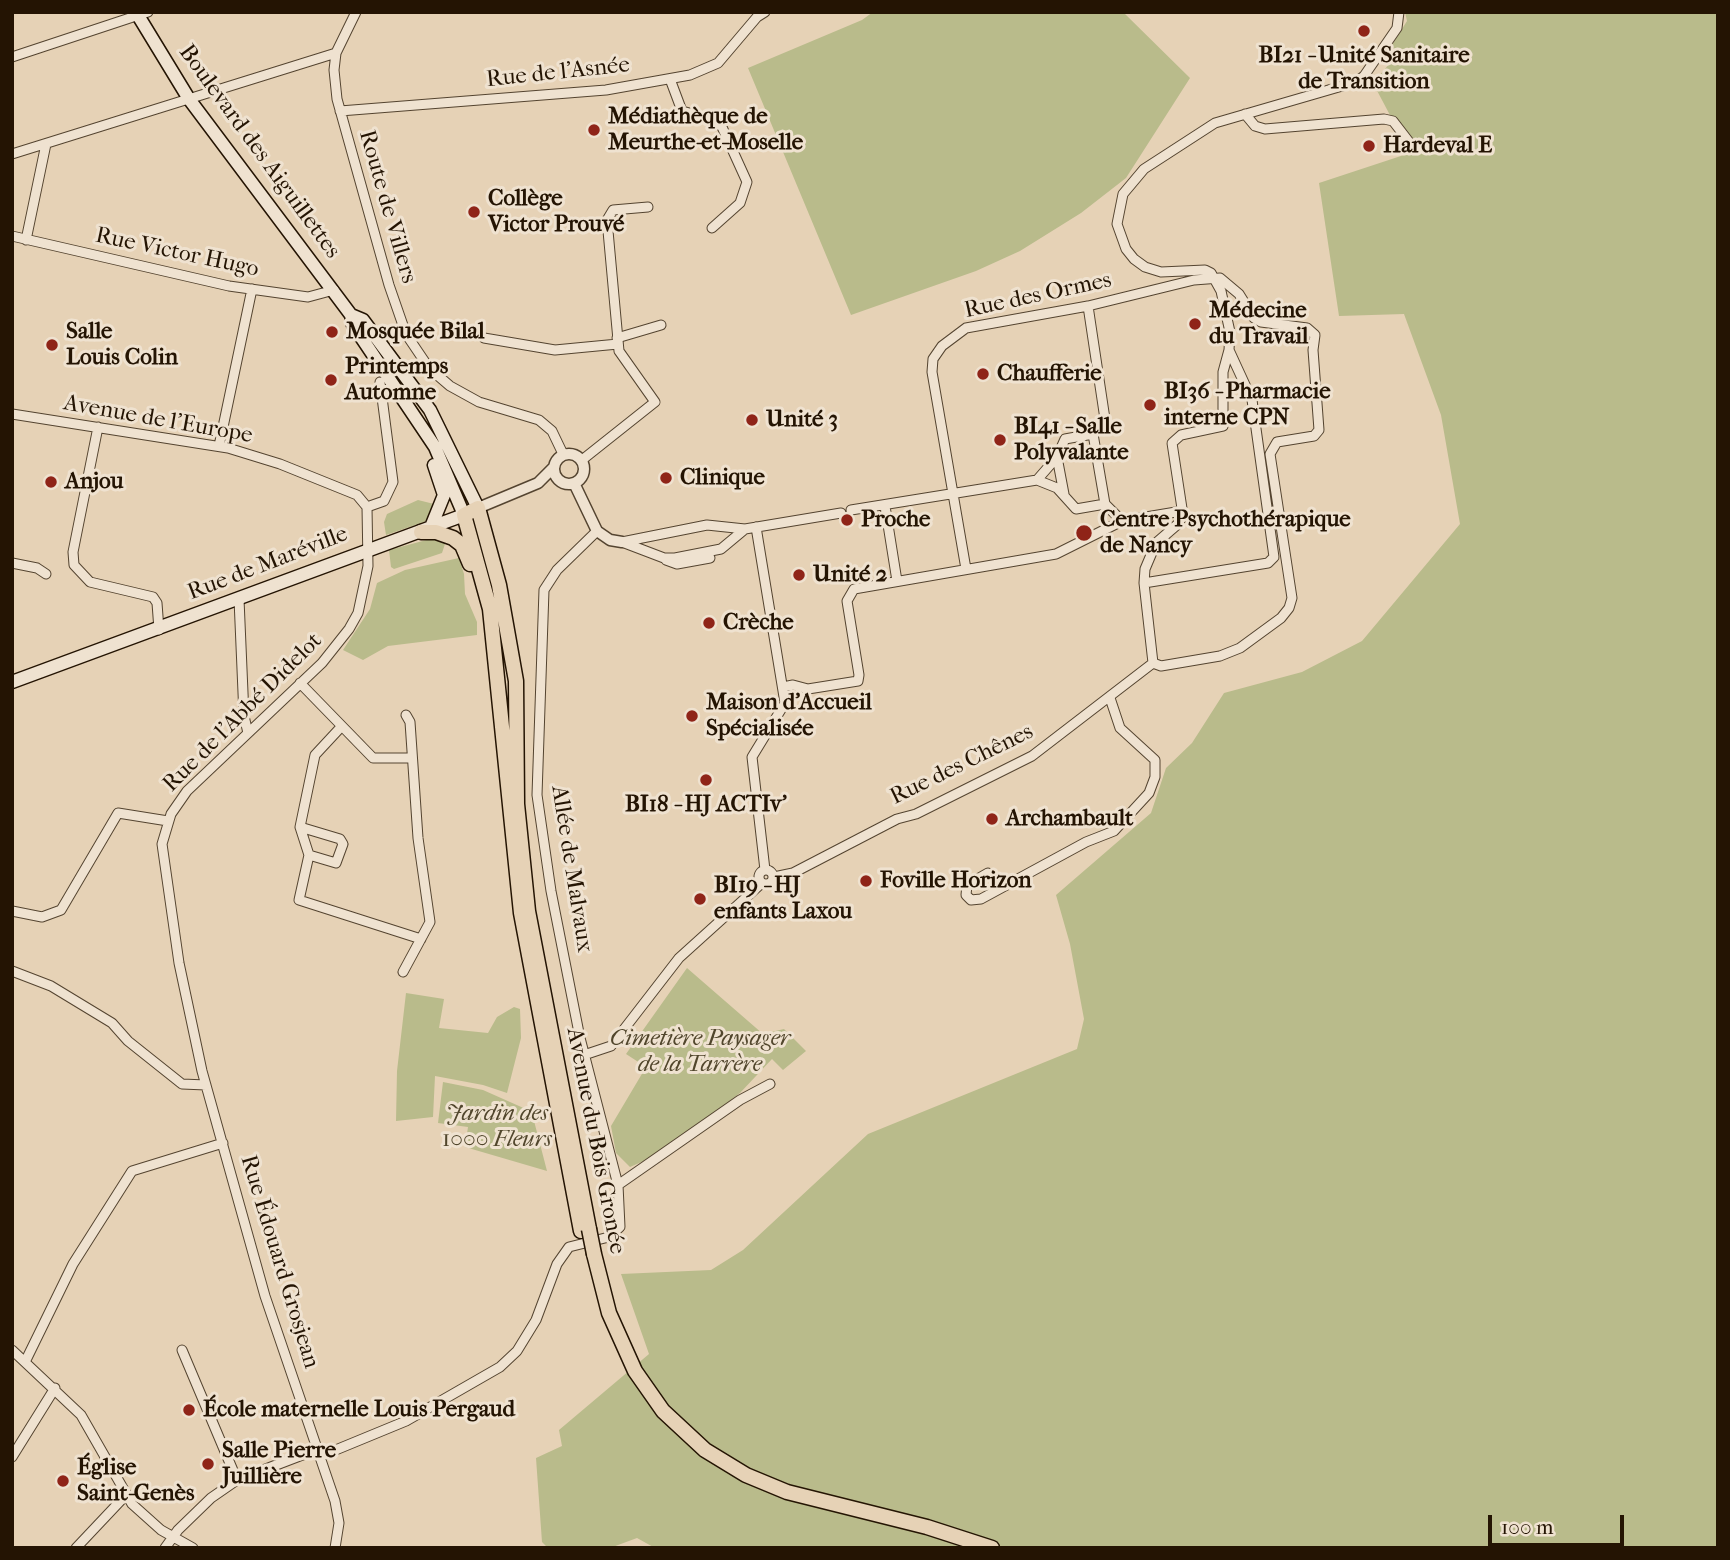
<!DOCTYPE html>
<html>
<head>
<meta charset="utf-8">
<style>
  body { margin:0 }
  #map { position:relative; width:1730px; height:1560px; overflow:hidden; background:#e6d2b6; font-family:"IM FELL French Canon",serif }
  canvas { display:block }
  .frame { position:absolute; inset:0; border:14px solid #241403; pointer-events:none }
  .scale { position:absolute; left:1488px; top:1515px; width:136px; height:32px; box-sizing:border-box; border:4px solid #241403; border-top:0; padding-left:9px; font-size:21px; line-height:24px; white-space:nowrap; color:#241403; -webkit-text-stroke:5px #efe2d0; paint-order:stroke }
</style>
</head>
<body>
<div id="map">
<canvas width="1730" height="1560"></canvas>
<div class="frame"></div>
<div class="scale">100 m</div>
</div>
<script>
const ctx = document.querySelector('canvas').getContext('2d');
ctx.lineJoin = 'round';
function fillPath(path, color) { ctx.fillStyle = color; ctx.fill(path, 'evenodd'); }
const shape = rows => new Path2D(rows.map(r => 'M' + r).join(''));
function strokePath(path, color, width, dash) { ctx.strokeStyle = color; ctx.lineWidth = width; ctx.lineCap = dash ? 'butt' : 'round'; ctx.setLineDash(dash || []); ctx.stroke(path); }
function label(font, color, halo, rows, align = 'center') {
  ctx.font = font + ' "IM FELL French Canon",serif'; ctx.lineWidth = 6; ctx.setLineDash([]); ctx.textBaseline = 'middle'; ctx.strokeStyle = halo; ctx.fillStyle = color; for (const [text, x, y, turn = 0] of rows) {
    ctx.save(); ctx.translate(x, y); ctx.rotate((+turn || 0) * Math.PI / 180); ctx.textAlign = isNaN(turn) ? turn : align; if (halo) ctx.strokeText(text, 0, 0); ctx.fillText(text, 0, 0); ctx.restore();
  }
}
fillPath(shape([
  [873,12,1123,12,1190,78,1126,178,1081,213,1020,251,976,271,851,315,748,68,862,20],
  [1405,12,1718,12,1718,1548,655,1548,637,1538,610,1548,548,1548,542,1542,536,1458,562,1446,559,1430,649,1354,621,1274,711,1270,743,1250,868,1134,1077,1049,1084,1019,1070,944,1056,895,1151,813,1166,768,1192,743,1224,693,1302,672,1362,641,1460,524,1441,415,1404,314,1339,316,1319,183,1410,153,1373,83,1390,63,1385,56,1407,21],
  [418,500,438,505,432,515,424,522,386,535,384,522,387,514],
  [434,538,446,541,442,553,394,569,391,567,389,550],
  [459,558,464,574,465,594,477,622,477,635,388,646,363,660,343,650,370,609,377,583,405,570],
  [687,968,763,1034,784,1029,806,1051,783,1070,772,1059,740,1093,662,1153,630,1167,616,1153,611,1126,646,1067,626,1054],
  [406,993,444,999,439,1028,488,1033,497,1017,514,1007,520,1009,521,1038,507,1093,483,1085,435,1076,433,1117,396,1121,397,1071],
  [443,1082,483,1090,528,1110,529,1118,533,1117,547,1171,465,1147,468,1127,438,1123]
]), '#b9bb8b');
const minor = shape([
  [356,12,336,53,334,70,337,99,389,285,406,334,429,368,450,386,479,402,539,420,552,431,563,454],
  [12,57,148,12],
  [670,79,682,111,712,119,722,127,747,182,740,203,712,228],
  [340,111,606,90,690,75,718,63,757,17,765,12],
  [1245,114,1255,126,1265,129,1384,119,1393,121,1413,147],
  [12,154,336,53],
  [12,236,229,286,308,297,334,290],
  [26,240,46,144],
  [1088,306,1105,419,1093,434],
  [484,338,555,350,618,344],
  [617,338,661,325],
  [12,414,228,448,280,464,357,495,367,507,368,566,358,613,349,629,322,663,187,791,171,814,162,844,179,963,202,1071,265,1296,335,1501,339,1523,335,1548],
  [98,427,73,552,74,565,90,582,153,597,157,603,159,630],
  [219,446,252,289],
  [1057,457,1064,494],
  [582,460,655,402,619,351,607,220,613,210,648,207],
  [1037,480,1057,457,1065,439,1093,434,1105,504,1122,521],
  [1037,480,1057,488,1076,509,1105,504],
  [885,506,897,581],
  [367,507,384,501,393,482,380,382],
  [851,510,1037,480],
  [756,527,785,703,752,757,765,870],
  [622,542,707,525,745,529,841,513],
  [622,542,664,558,675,558,721,549,745,529],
  [666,560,677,564,710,558],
  [12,563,37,568,46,574],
  [966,569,932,372,933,359,942,346,966,328,1088,306,1194,280,1220,278,1239,294,1254,318,1261,322,1307,328,1315,335,1313,350,1319,430,1314,436,1277,442,1270,454,1292,598,1289,608,1281,618,1240,648,1220,656,1161,666,1153,663],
  [1144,583,1268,563,1274,557,1252,400,1229,350,1230,332,1221,291,1211,273,1205,270,1161,272,1145,267,1134,259,1126,249,1117,224,1123,194,1144,169,1215,123,1356,82,1364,76,1397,28,1399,12],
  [239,599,244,716,248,733],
  [1153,663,1144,583,1145,569,1156,543,1178,524,1183,515,1172,443,1181,435,1223,426,1223,372,1229,350],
  [300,683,373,758,410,758],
  [783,687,793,685,808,689,858,681,859,675,847,601,854,589,1056,554,1122,521,1182,511],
  [341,727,315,755,300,827,309,855,299,900,421,939],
  [300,827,340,839,343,844,336,863,309,855],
  '759 877a7 7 0 1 1 14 0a7 7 0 1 1-14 0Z',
  [988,873,967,885,966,895,971,900,981,899,1086,842,1114,831,1149,793,1155,777,1155,760,1120,728,1110,698],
  [774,877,793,873,897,819,916,814,1032,756,1153,663],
  [12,911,42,917,61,910,118,813,168,821],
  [12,971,51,986,112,1023,128,1041,182,1084,206,1085],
  [403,972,430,922,418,838,410,722,406,715],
  [584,1055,611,1046,679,958,762,883],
  [618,1185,740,1100,770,1084],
  [12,1350,81,1415,132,1504,161,1530,193,1548],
  [182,1350,237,1480],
  [26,1360,73,1264,132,1171,223,1143],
  [321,1456,406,1421,500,1367,517,1351,536,1320,557,1264,569,1247,609,1237,620,1227,618,1185,580,1038,551,891,537,795,544,590,557,570,597,531],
  [12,1457,55,1388],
  [76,1548,126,1495],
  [165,1548,178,1530,211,1498,237,1480,318,1449]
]);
const tertiary = shape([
  '554 469a15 15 0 1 1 30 0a15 15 0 1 1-30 0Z',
  [574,483,597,531,610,540,622,542],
  [478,508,538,483,553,468]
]);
const secondary = shape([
  [351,315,363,320,430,410,478,508],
  [431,527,444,495,434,465],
  [12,682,464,515,435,447,353,325,351,315,189,99,136,12]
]);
const primary = shape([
  [421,532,436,532,453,538,462,545,470,564],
  [581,1231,521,913,490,609,464,515,478,508,499,585,516,681,517,804,528,911,589,1229],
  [594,1254,609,1313,635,1371,663,1411,705,1450,746,1475,787,1492,927,1527,992,1548]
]);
strokePath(minor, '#544430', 11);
strokePath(tertiary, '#544430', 13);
strokePath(secondary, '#241403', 15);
strokePath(primary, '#241403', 17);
strokePath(minor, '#efe2d0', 9);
strokePath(tertiary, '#efe2d0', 10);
strokePath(secondary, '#efe2d0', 12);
strokePath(primary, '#e6d2b6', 14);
const primaryBridge = shape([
  [589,1229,594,1254]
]);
strokePath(primaryBridge, '#241403', 17, []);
strokePath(primaryBridge, '#e6d2b6', 14);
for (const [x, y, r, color] of [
  [1364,31,7,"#8f2418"],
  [594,130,7,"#8f2418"],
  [1369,146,7,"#8f2418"],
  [474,212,7,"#8f2418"],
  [1195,324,7,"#8f2418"],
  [332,332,7,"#8f2418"],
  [52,345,7,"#8f2418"],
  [983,374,7,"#8f2418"],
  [331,380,7,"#8f2418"],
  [1150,405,7,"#8f2418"],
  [752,420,7,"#8f2418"],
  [1000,440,7,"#8f2418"],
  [666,478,7,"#8f2418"],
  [51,482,7,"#8f2418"],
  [847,520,7,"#8f2418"],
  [1084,533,9,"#8f2418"],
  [799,575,7,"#8f2418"],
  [709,623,7,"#8f2418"],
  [692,716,7,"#8f2418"],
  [706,780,7,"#8f2418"],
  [992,819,7,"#8f2418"],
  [866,881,7,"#8f2418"],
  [700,899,7,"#8f2418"],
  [189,1410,7,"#8f2418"],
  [208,1464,7,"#8f2418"],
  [63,1481,7,"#8f2418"]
]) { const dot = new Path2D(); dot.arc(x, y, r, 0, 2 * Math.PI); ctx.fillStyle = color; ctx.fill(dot); strokePath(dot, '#efe2d0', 2.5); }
label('bold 23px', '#241403', '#efe2d0', [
  ["BI21 - Unité Sanitaire",1364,56,"center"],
  ["de Transition",1364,82,"center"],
  ["Médiathèque de",608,117],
  ["Meurthe-et-Moselle",608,143],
  ["Hardeval E",1383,146],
  ["Collège",488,199],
  ["Victor Prouvé",488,225],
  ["Médecine",1209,311],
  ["du Travail",1209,337],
  ["Salle",66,332],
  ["Louis Colin",66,358],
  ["Mosquée Bilal",346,332],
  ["Printemps",345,367],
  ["Automne",345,393],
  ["Chaufferie",997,374],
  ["BI36 - Pharmacie",1164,392],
  ["interne CPN",1164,418],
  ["Unité 3",766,420],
  ["BI41 - Salle",1014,427],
  ["Polyvalante",1014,453],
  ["Clinique",680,478],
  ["Anjou",65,482],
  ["Proche",861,520],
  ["Centre Psychothérapique",1100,520],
  ["de Nancy",1100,546],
  ["Unité 2",813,575],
  ["Crèche",723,623],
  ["Maison d'Accueil",706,703],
  ["Spécialisée",706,729],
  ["BI18 - HJ ACTIv'",706,805,"center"],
  ["Archambault",1006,819],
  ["Foville Horizon",880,881],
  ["BI19 - HJ",714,886],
  ["enfants Laxou",714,912],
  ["École maternelle Louis Pergaud",203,1410],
  ["Salle Pierre",222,1451],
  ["Juillière",222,1477],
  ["Église",77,1468],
  ["Saint-Genès",77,1494]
], 'left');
label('23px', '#241403', '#efe2d0', [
  ["Rue de l'Asnée",558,73,-6],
  ["Boulevard des Aiguillettes",259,152,54],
  ["Route de Villers",387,207,74],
  ["Rue Victor Hugo",177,253,12],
  ["Rue des Ormes",1038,296,-12],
  ["Avenue de l'Europe",158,420,10],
  ["Rue de Maréville",268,564,-21],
  ["Rue de l'Abbé Didelot",243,713,-45],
  ["Rue des Chênes",962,765,-26],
  ["Allée de Malvaux",571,869,81],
  ["Avenue du Bois Gronée",595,1141,79],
  ["Rue Édouard Grosjean",279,1262,73]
]);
label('italic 23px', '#51462c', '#efe2d0', [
  ["Cimetière Paysager",700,1039],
  ["de la Tarrère",700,1065],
  ["Jardin des",497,1114],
  ["1000 Fleurs",497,1140]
]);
</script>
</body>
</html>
